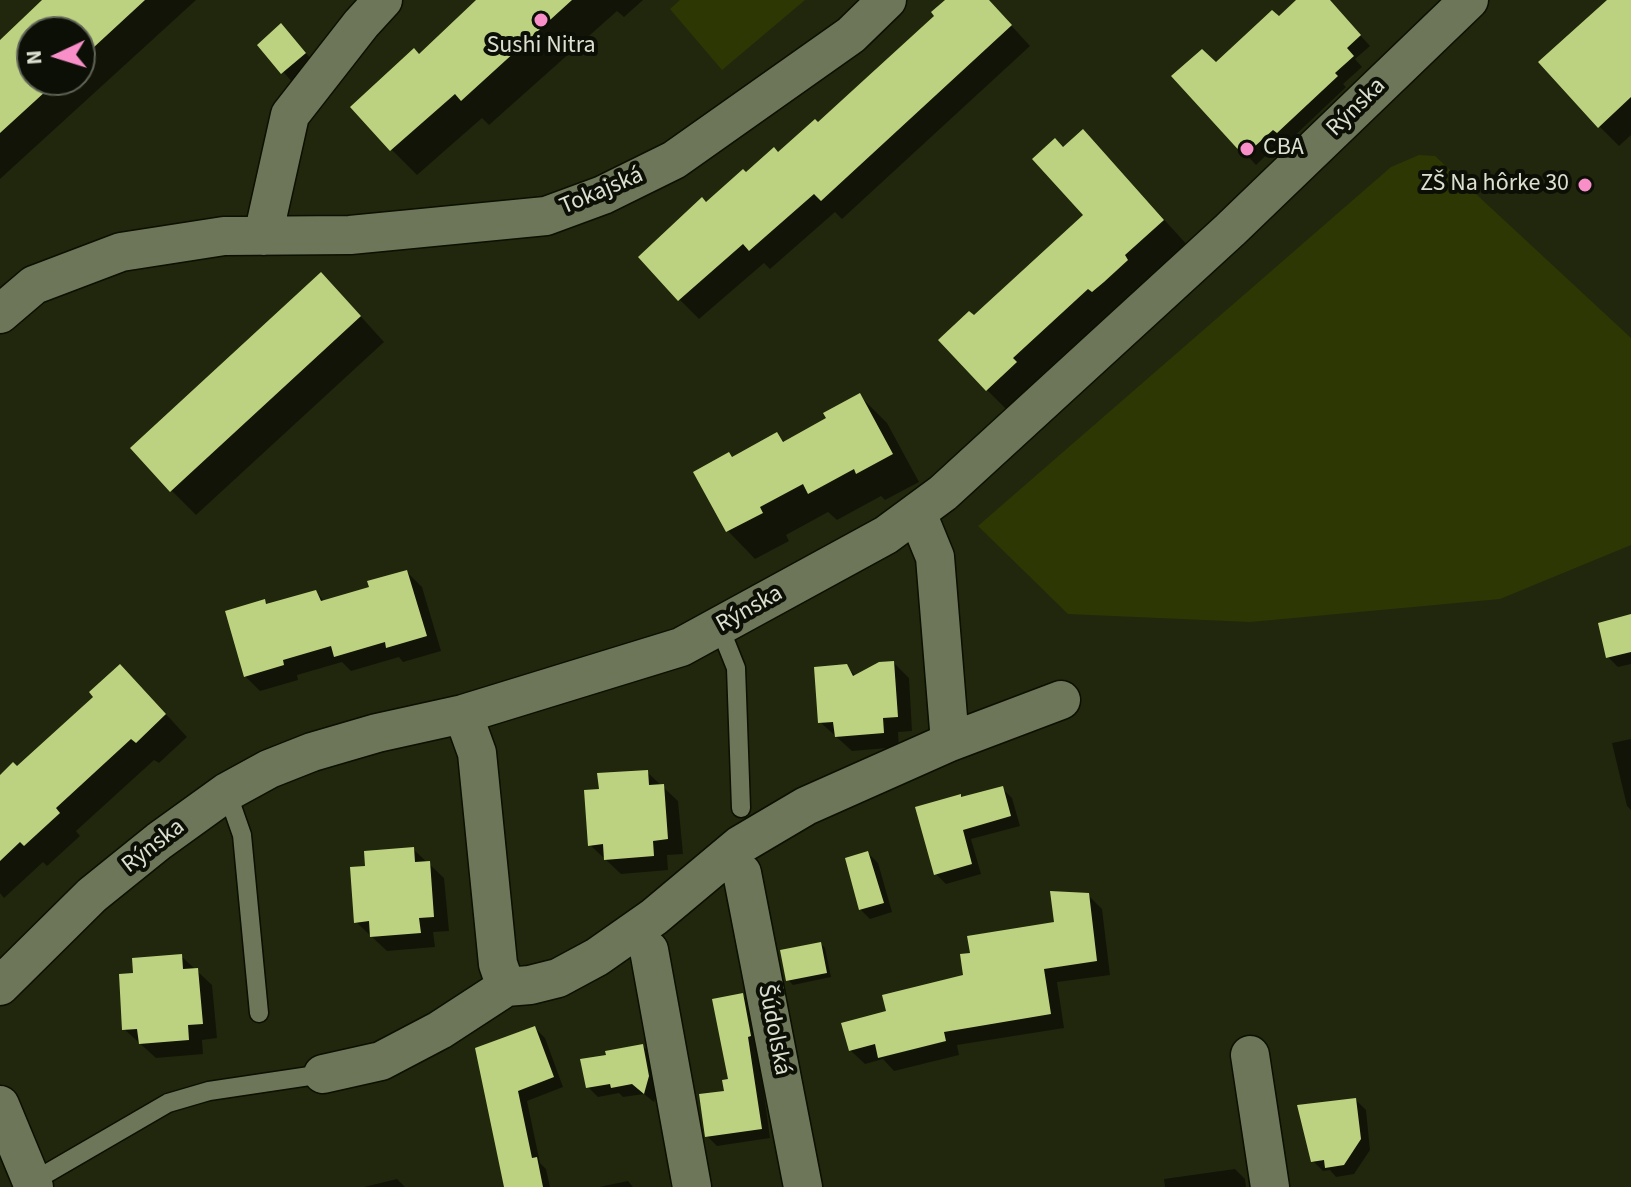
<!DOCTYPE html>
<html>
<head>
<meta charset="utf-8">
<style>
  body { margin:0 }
  #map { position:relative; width:1631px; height:1187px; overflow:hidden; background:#21270d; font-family:"Source Sans 3",sans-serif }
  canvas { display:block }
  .north { position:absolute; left:16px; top:16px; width:80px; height:80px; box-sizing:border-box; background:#0c0f05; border:2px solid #5f6356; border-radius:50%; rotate:266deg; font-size:22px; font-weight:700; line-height:32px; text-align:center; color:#dbe0d0 }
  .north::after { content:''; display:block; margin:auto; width:28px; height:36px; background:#f98fc9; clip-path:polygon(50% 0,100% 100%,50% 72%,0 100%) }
</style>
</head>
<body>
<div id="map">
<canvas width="1631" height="1187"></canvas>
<div class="north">N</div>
</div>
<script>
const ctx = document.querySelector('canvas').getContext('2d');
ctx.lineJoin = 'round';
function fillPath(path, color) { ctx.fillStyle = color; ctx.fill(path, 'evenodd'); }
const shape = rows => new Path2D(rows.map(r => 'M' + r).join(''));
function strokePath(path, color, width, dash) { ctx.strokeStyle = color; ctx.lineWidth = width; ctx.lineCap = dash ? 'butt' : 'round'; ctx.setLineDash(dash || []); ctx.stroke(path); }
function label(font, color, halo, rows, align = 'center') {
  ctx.font = font + ' "Source Sans 3",sans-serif'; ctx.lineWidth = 8; ctx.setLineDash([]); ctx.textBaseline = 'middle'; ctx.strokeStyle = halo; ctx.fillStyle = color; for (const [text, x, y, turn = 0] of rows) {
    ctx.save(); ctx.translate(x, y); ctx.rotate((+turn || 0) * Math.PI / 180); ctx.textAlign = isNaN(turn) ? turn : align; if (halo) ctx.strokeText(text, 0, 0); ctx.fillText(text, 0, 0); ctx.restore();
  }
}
fillPath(shape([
  [680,0,805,0,722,70,670,9],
  [1419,155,1435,156,1631,338,1631,545,1500,599,1250,622,1068,614,978,526,1391,167]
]), '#2d3704');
fillPath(shape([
  [60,0,196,0,0,179,0,43],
  [32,32,80,32,80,80,32,80],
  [487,0,643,0,624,17,617,11,489,125,482,118,417,175,391,149,420,57],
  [955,0,988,0,1030,46,842,219,835,212,770,269,764,263,699,319,679,299,706,204,818,125],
  [1299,0,1328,0,1370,46,1355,59,1362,67,1343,84,1346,87,1288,142,1284,138,1256,165,1174,76,1216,65,1279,19],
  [1610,0,1631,0,1631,135,1619,146,1599,126],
  [291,35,315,64,293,83,260,45],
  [1083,131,1190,248,1014,417,987,390,974,318,1086,215,1063,150],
  [345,299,384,342,196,515,171,490],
  [859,395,887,423,919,482,885,500,881,496,837,520,828,512,786,535,789,541,755,559,728,531,696,473,733,458,777,434,785,443,828,419],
  [407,572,422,587,441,651,403,662,399,657,351,671,342,662,297,675,298,680,260,691,245,676,264,601,269,606,316,592,325,602,371,588],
  [1631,617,1631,664,1618,667,1608,657],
  [894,663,909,678,912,731,898,732,899,747,852,751,820,722,846,666,856,676],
  [142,688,187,737,159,763,154,760,76,831,80,836,47,866,43,862,4,898,0,893,0,777,17,769],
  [1631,739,1631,810,1627,806,1612,743],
  [647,772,678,801,683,854,667,855,668,870,621,874,590,845,601,791],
  [1002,788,1012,798,1020,826,971,839,981,874,946,884,936,874,960,796,963,799],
  [413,849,444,878,449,931,433,932,435,947,387,951,356,922,367,867],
  [868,853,878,863,892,912,870,919,860,909],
  [1088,895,1102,909,1110,975,1057,982,1064,1028,957,1045,959,1055,894,1071,883,1059,865,1064,850,1050,888,1013,966,976,1056,924],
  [821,944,825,948,831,977,793,985,788,980],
  [181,956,212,985,217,1038,202,1040,203,1054,156,1058,124,1029,136,975],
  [742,995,752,1005,770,1138,717,1146,707,1136,730,1081],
  [535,1028,545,1038,563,1087,527,1101,540,1163,546,1169,550,1187,507,1187,478,1049],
  [643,1046,653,1056,659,1087,654,1102,644,1094,623,1097,619,1093,598,1097,588,1087],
  [1356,1100,1366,1110,1370,1150,1354,1174,1336,1177,1330,1170,1323,1171,1313,1161],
  [1235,1169,1245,1179,1246,1187,1165,1187,1164,1179],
  [397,1179,405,1187,364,1187],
  [628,1181,633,1187,599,1187]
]), '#0007');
fillPath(shape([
  [42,0,145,0,80,60,80,32,32,32,32,80,58,80,0,133,0,40],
  [476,0,572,0,461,101,455,94,390,151,350,107,414,48,419,54],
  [945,0,989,0,1012,25,821,201,814,194,749,251,743,244,678,301,638,257,702,197,706,202,743,169,746,172,774,147,778,152,815,119,818,122,934,16,931,12],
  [1296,0,1330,0,1361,35,1347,48,1354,56,1335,73,1338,76,1277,133,1273,130,1244,156,1171,76,1202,49,1216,62,1272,10,1279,16],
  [1607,0,1631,0,1631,97,1598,128,1538,62],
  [281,23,306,53,281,74,257,45],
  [1083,129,1164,220,1125,255,1128,260,1104,282,1092,292,1088,289,1013,358,1017,362,986,391,938,340,969,311,974,315,1083,215,1032,159,1055,138,1063,147],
  [321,272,361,316,170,492,130,448],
  [860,393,893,454,856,474,854,469,808,494,803,484,760,507,763,513,726,532,693,472,729,452,732,457,777,432,783,442,826,418,823,413],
  [407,570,427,636,386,648,385,642,334,657,331,646,283,660,284,665,244,677,225,611,265,599,266,604,316,590,321,601,369,587,367,581],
  [1631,614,1631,652,1606,658,1598,623],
  [894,661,898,717,883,718,884,733,835,737,833,722,818,723,814,667,847,664,853,676,879,662],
  [120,664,166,714,136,743,131,739,56,808,60,813,24,846,20,842,0,861,0,775,13,762,17,766,93,697,89,692],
  [648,770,649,785,664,784,668,839,653,841,654,856,604,860,603,844,588,846,584,790,599,789,597,773],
  [1003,786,1011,816,963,830,972,864,934,875,915,807,961,794,961,797],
  [414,847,415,862,430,861,434,917,419,918,421,933,370,937,369,921,354,923,350,867,365,866,364,851],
  [868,851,884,903,859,910,845,858],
  [1050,891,1089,893,1097,961,1044,969,1051,1014,944,1032,946,1041,878,1058,875,1044,849,1051,841,1023,886,1011,882,995,963,975,960,954,970,953,967,936,1054,922],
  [821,942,827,973,786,981,780,950],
  [182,954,183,969,198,968,203,1024,188,1025,189,1040,139,1044,137,1029,122,1030,119,974,133,973,132,958],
  [743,993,751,1036,748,1037,762,1129,705,1137,699,1094,724,1091,722,1080,728,1079,712,999],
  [535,1026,554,1077,518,1091,532,1158,537,1157,543,1187,504,1187,475,1048],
  [643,1044,649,1076,644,1094,632,1084,611,1088,610,1084,586,1088,580,1059,606,1055,605,1051],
  [1356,1098,1361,1139,1344,1165,1325,1168,1324,1160,1311,1162,1297,1105]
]), '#bcd281');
const lane = shape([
  [720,628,736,668,741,808],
  [227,792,242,835,259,1013],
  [32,1182,168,1103,209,1091,323,1074]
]);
const street = shape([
  [263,236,290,115,361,24,383,0],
  [0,314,34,285,121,252,224,236,350,235,546,216,603,195,674,160,851,35,887,0],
  [917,513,935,557,950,742],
  [463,714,477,753,498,964,506,987],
  [742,873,803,1187],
  [649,950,692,1187],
  [0,986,92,895,159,841,227,792,269,769,312,752,377,733,463,714,681,647,886,535,943,493,1230,230,1469,0],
  [1250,1055,1270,1187],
  [323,1074,381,1061,440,1030,506,987,530,985,558,978,597,957,654,917,740,845,806,806,950,742,1061,700],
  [0,1105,34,1187]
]);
strokePath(lane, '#0b1000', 21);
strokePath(street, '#0b1000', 41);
strokePath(lane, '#6e7659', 18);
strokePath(street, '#6e7659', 38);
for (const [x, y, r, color] of [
  [541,20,8,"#f98fc9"],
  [1247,149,8,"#f98fc9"],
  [1585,185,8,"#f98fc9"]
]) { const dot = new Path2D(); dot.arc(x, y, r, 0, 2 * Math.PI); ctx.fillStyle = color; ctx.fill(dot); strokePath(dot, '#0c0f05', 3); }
label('24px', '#dbe0d0', '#0c0f05', [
  ["Sushi Nitra",541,47],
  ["CBA",1263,149,"left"],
  ["ZŠ Na hôrke 30",1569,185,"right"]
]);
label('24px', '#dbe0d0', '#0c0f05', [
  ["Rýnska",1357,108,-45],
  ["Tokajská",602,192,-23],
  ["Rýnska",750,610,-29],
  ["Rýnska",154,847,-38],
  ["Šúdolská",773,1030,79]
]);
</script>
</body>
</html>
